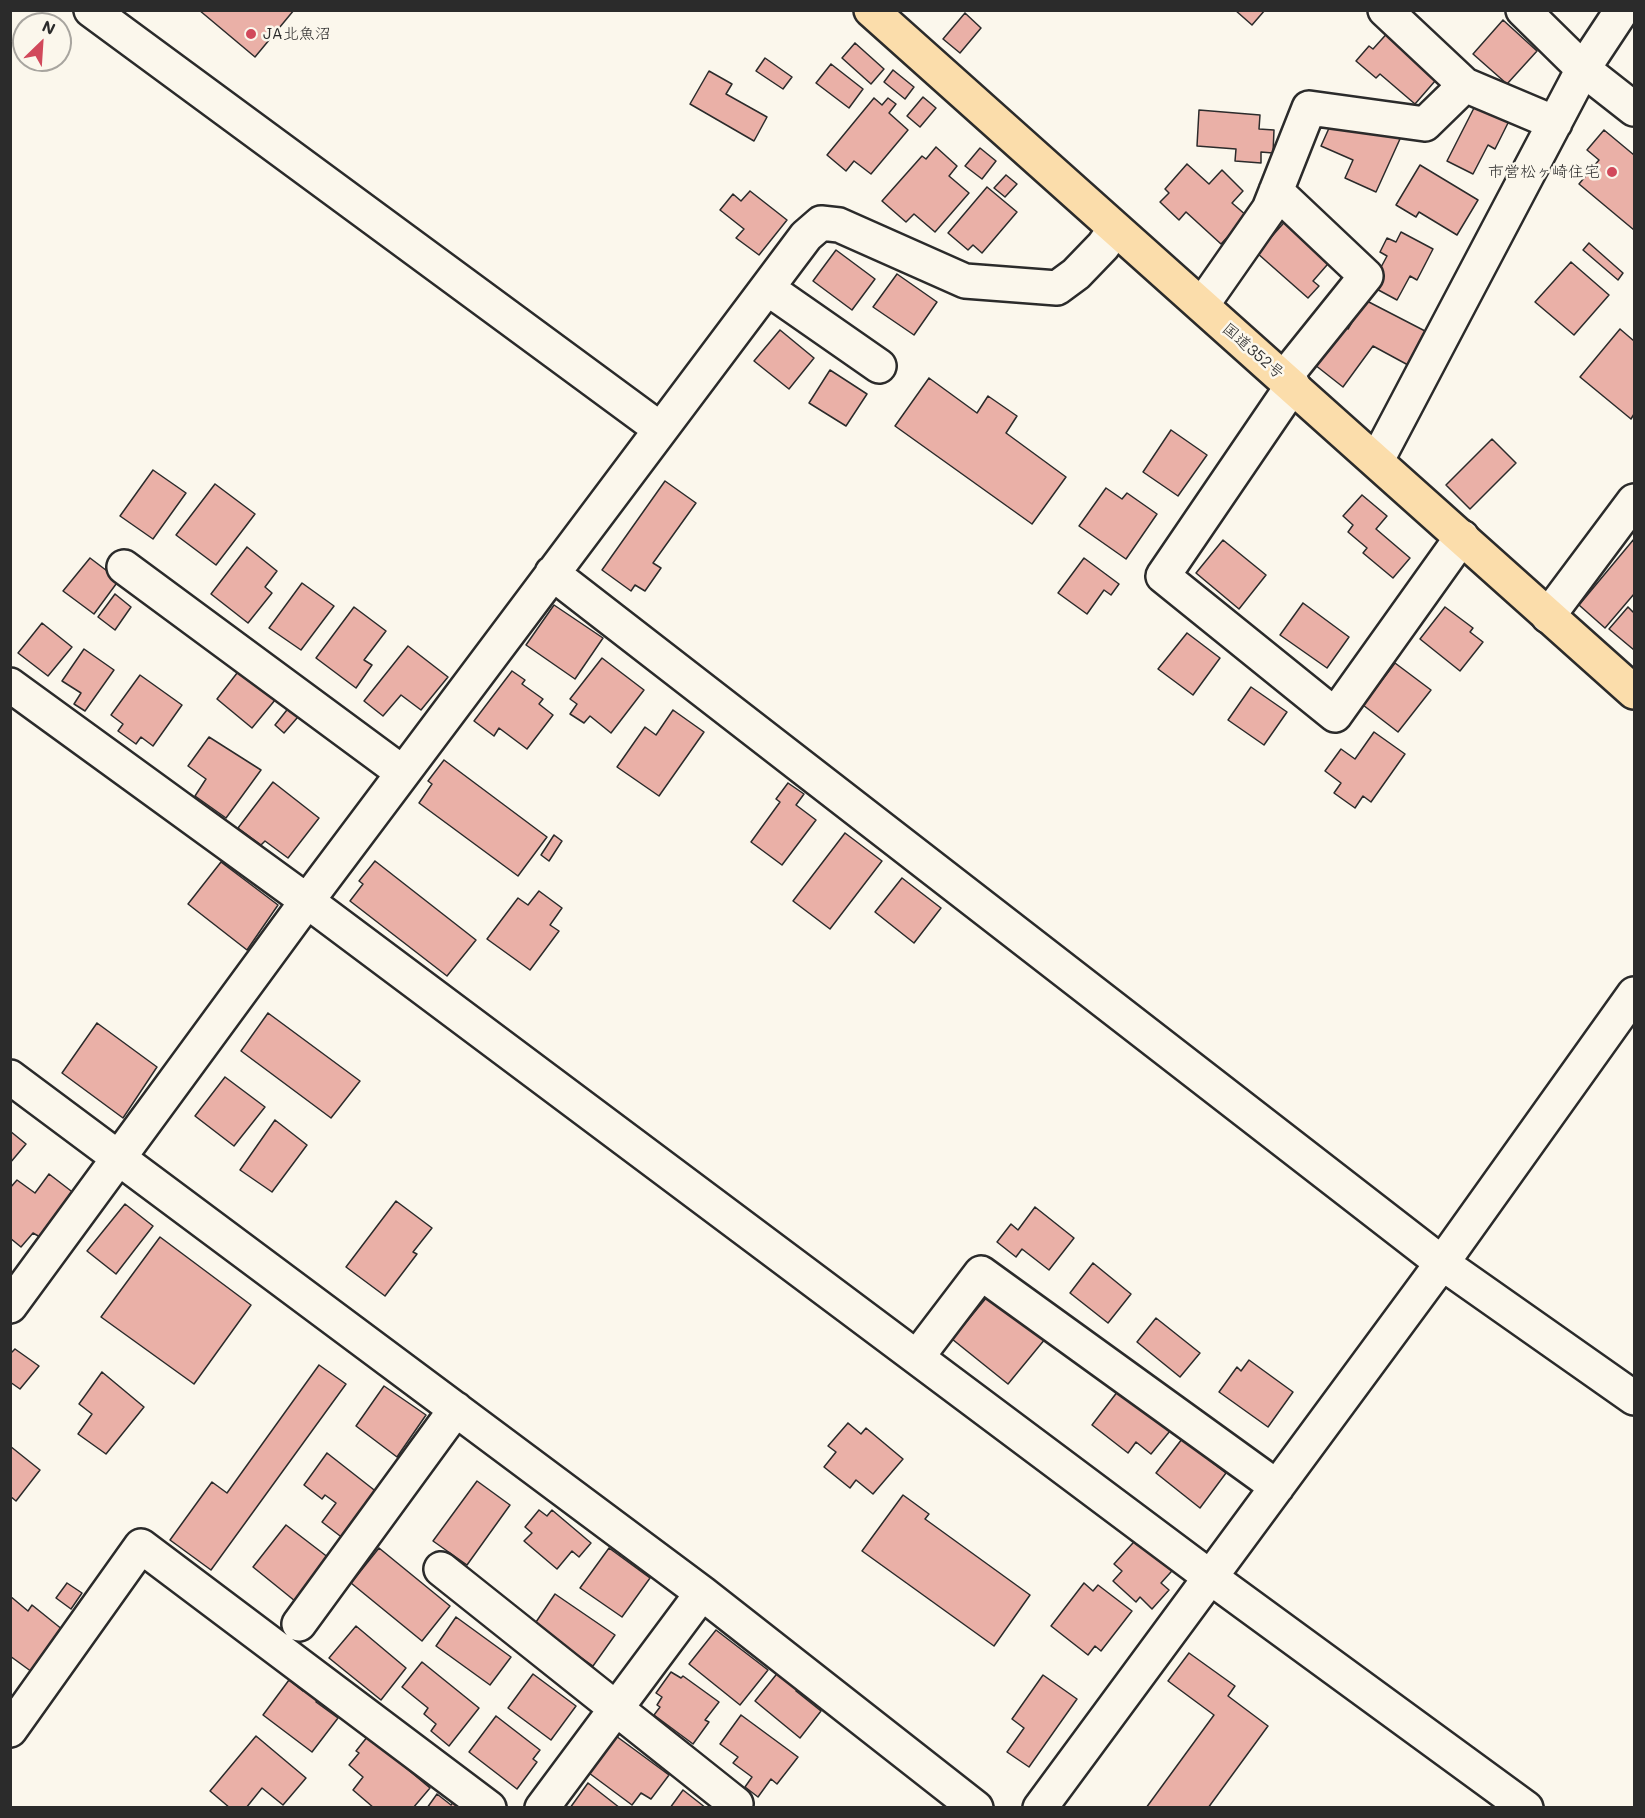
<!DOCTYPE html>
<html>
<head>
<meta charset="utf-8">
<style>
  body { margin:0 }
  #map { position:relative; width:1645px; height:1818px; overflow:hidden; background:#fbf7ec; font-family:Mali,sans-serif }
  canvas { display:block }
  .frame { position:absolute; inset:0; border:12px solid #2b2b2b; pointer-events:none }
  .north { position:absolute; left:12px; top:12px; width:60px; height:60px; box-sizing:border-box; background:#fbf7ec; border:2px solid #a8a59f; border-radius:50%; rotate:25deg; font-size:16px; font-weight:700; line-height:24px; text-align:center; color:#2b2b2b }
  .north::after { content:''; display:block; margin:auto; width:21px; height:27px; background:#d1495b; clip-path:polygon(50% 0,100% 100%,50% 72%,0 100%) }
</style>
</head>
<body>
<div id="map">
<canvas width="1645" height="1818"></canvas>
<div class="frame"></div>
<div class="north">N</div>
</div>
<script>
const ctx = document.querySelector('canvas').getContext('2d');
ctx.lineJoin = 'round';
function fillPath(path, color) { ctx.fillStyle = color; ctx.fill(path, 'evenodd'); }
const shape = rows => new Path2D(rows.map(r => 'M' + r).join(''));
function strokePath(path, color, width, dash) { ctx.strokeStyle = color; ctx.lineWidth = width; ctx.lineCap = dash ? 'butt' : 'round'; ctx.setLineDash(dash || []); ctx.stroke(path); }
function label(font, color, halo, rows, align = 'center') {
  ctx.font = font + ' Mali,"Klee One",sans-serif'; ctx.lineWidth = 5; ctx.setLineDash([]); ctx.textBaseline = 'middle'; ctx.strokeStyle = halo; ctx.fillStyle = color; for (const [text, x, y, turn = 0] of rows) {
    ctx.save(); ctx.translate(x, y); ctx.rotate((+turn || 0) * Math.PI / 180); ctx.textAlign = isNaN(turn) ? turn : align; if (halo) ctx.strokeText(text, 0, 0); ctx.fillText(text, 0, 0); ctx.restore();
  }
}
const building = shape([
  [199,10,294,10,255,57,199,10],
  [1235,10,1265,10,1252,25,1235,10],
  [965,13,981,28,960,53,943,39,965,13],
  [1503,20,1537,51,1507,84,1473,54,1503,20],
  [1391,29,1442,73,1415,104,1380,74,1376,78,1356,61,1369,46,1373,49,1391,29],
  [855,43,884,69,871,84,842,58,855,43],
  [765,58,792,77,783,89,756,71,765,58],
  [831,64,863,89,849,108,816,83,831,64],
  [893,70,914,87,905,99,884,82,893,70],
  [709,71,732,84,726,94,767,117,754,141,690,104,709,71],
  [923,97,936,108,920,127,907,116,923,97],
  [874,98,882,105,888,98,896,104,889,113,908,130,871,174,854,161,846,171,827,155,874,98],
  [1476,104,1509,121,1495,149,1488,145,1473,174,1447,161,1476,104],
  [1199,110,1260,115,1259,129,1274,130,1273,153,1261,152,1261,163,1235,161,1236,149,1197,146,1199,110],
  [1334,117,1363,123,1400,139,1376,192,1345,178,1353,160,1321,146,1334,117],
  [1604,130,1634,155,1634,230,1579,184,1599,160,1587,150,1604,130],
  [936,147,957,166,949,176,969,193,935,232,914,214,906,222,882,201,922,156,926,159,936,147],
  [980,148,996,161,982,179,965,166,980,148],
  [1187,164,1209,184,1222,170,1243,191,1232,203,1247,216,1221,244,1186,212,1179,220,1160,202,1169,193,1165,189,1187,164],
  [1420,165,1478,200,1457,235,1419,212,1416,217,1396,205,1420,165],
  [1006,175,1017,184,1005,197,994,188,1006,175],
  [987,187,1017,212,982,253,973,245,968,250,948,233,987,187],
  [750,191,787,220,759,255,736,238,744,229,720,210,733,194,741,201,750,191],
  [1289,217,1334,257,1313,281,1319,286,1308,298,1257,253,1289,217],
  [1401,232,1433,249,1417,280,1410,276,1397,300,1371,286,1387,256,1380,252,1387,238,1396,242,1401,232],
  [1589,243,1623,273,1618,280,1583,250,1589,243],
  [836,250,875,279,852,310,813,281,836,250],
  [1571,262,1609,295,1574,335,1535,302,1571,262],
  [897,274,937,302,914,335,873,307,897,274],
  [1365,300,1425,331,1408,365,1373,346,1343,387,1310,361,1340,323,1348,329,1365,300],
  [1620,329,1634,341,1634,414,1631,419,1580,377,1620,329],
  [780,330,814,358,789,389,754,361,780,330],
  [830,370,867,394,846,426,809,403,830,370],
  [929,378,977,413,988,396,1017,416,1006,433,1066,477,1032,524,895,426,929,378],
  [1171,430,1207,455,1178,496,1143,472,1171,430],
  [1492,439,1516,463,1470,509,1446,485,1492,439],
  [153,470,186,493,153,539,120,516,153,470],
  [665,481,696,503,653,563,661,568,645,591,635,585,631,591,602,570,665,481],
  [215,484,255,514,216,565,176,535,215,484],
  [1106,488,1122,499,1127,493,1157,514,1126,559,1079,526,1106,488],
  [1362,495,1387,516,1376,529,1410,558,1393,578,1363,553,1367,548,1348,532,1353,525,1343,516,1362,495],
  [1634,539,1634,594,1605,628,1579,605,1634,539],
  [1223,540,1266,575,1239,609,1196,573,1223,540],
  [247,547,277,571,265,587,272,593,248,623,211,594,247,547],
  [90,558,119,580,94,614,63,591,90,558],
  [1084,558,1119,584,1111,595,1104,590,1087,614,1058,593,1084,558],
  [302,583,334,606,301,650,269,628,302,583],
  [115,594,131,607,115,630,98,617,115,594],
  [1303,603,1349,637,1327,668,1280,635,1303,603],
  [554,605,603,638,575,679,526,645,554,605],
  [354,607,386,631,364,660,372,665,356,688,316,658,354,607],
  [1445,607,1473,628,1470,632,1483,642,1460,671,1420,639,1445,607],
  [1628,607,1634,613,1634,650,1609,629,1628,607],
  [42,623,72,647,48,676,18,653,42,623],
  [1187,633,1220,658,1193,695,1158,669,1187,633],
  [408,646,448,677,421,710,401,695,383,716,364,701,408,646],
  [84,649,114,670,85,711,74,704,81,693,62,681,84,649],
  [602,658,644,690,611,733,590,716,584,723,570,714,577,704,570,699,602,658],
  [1395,663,1431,690,1398,732,1363,705,1395,663],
  [244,664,280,694,252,728,217,699,244,664],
  [512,671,525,680,522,684,543,699,539,704,553,715,527,749,499,728,494,736,474,721,512,671],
  [140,675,182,705,153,746,141,737,136,744,118,731,123,724,111,715,140,675],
  [1251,687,1287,712,1264,745,1228,720,1251,687],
  [294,701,304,710,284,733,275,725,294,701],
  [673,710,704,732,659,796,617,767,645,727,656,735,673,710],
  [1374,732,1405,754,1371,802,1363,796,1355,808,1334,793,1341,783,1325,771,1341,749,1355,759,1374,732],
  [209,737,261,770,226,818,195,796,206,779,188,766,209,737],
  [444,760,547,837,518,876,419,803,432,784,428,781,444,760],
  [273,782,319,818,288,858,265,841,261,845,238,828,273,782],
  [788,783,804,794,796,805,816,820,782,865,751,842,780,802,776,799,788,783],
  [845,833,882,861,830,929,793,901,845,833],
  [554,835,562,841,549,861,541,855,554,835],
  [375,861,476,940,447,976,350,901,363,884,359,881,375,861],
  [221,862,278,905,247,950,188,904,221,862],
  [902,878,941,908,914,943,875,912,902,878],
  [539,891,562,908,550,925,559,931,530,970,487,939,518,898,528,905,539,891],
  [268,1013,360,1081,331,1118,241,1051,268,1013],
  [97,1023,157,1067,123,1118,62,1073,97,1023],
  [225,1077,265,1107,234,1146,195,1116,225,1077],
  [275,1120,307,1145,272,1192,240,1170,275,1120],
  [10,1131,26,1144,10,1163,10,1131],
  [49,1174,75,1194,40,1237,33,1233,21,1247,10,1238,10,1188,17,1180,35,1193,49,1174],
  [396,1201,432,1228,413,1252,417,1254,385,1296,346,1267,396,1201],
  [125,1204,153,1226,116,1274,87,1251,125,1204],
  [1035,1207,1074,1238,1049,1270,1022,1249,1016,1257,997,1242,1011,1224,1018,1230,1035,1207],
  [160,1237,251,1305,194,1384,101,1317,160,1237],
  [1093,1263,1131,1294,1108,1323,1070,1293,1093,1263],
  [987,1297,1004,1311,1012,1302,1050,1333,1008,1384,952,1339,987,1297],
  [1156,1318,1200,1353,1180,1377,1137,1342,1156,1318],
  [15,1349,39,1366,20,1389,10,1382,10,1354,15,1349],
  [1249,1360,1293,1392,1268,1427,1219,1392,1237,1367,1241,1371,1249,1360],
  [319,1365,346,1384,211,1570,170,1540,212,1482,227,1493,319,1365],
  [102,1372,144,1407,106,1454,78,1434,92,1414,79,1404,102,1372],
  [384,1386,426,1415,397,1457,356,1426,384,1386],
  [1118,1391,1170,1431,1151,1454,1136,1442,1128,1453,1092,1425,1118,1391],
  [848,1423,861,1434,866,1428,903,1459,873,1494,856,1480,850,1488,824,1467,836,1452,828,1446,848,1423],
  [1182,1439,1226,1473,1200,1508,1156,1473,1182,1439],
  [10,1446,40,1470,16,1501,10,1496,10,1446],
  [327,1453,378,1493,344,1539,322,1522,336,1503,325,1495,322,1499,304,1485,327,1453],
  [477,1481,510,1505,467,1565,433,1541,477,1481],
  [903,1495,929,1514,925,1519,1030,1595,994,1646,862,1551,903,1495],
  [539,1510,547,1516,552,1510,591,1543,579,1557,572,1551,557,1569,524,1541,532,1533,525,1527,539,1510],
  [286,1525,329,1558,295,1601,253,1567,286,1525],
  [1141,1534,1180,1562,1161,1583,1169,1590,1152,1609,1140,1597,1136,1602,1113,1581,1122,1571,1114,1564,1141,1534],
  [379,1548,450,1606,422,1641,351,1583,379,1548],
  [609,1548,650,1578,622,1617,580,1588,609,1548],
  [67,1583,82,1593,71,1609,56,1598,67,1583],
  [1084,1583,1093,1591,1098,1585,1132,1611,1101,1651,1095,1646,1088,1655,1051,1626,1084,1583],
  [555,1594,615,1635,593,1666,534,1625,555,1594],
  [10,1596,28,1611,32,1605,63,1630,32,1672,10,1656,10,1596],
  [456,1617,511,1657,490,1685,436,1646,456,1617],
  [356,1626,406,1668,381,1700,329,1658,356,1626],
  [716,1630,768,1670,740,1705,689,1664,716,1630],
  [1189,1653,1235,1686,1228,1696,1268,1726,1208,1808,1146,1808,1214,1715,1168,1681,1189,1653],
  [422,1662,479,1708,449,1746,431,1731,436,1724,424,1714,428,1708,402,1687,422,1662],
  [780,1670,800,1686,796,1691,821,1711,800,1738,755,1701,780,1670],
  [671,1672,681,1678,683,1676,719,1702,705,1720,709,1722,693,1744,654,1715,660,1707,657,1705,662,1697,656,1693,671,1672],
  [533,1674,576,1706,551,1740,508,1708,533,1674],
  [1043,1675,1077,1699,1029,1767,1007,1752,1024,1728,1012,1719,1043,1675],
  [289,1680,303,1691,306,1687,319,1698,316,1702,338,1718,312,1752,263,1715,289,1680],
  [741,1715,798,1757,777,1784,771,1779,758,1797,745,1787,752,1777,733,1763,738,1757,720,1744,741,1715],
  [496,1716,540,1750,533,1759,537,1762,517,1789,469,1752,496,1716],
  [256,1736,306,1778,283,1805,262,1788,246,1808,230,1808,210,1791,256,1736],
  [368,1736,430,1788,413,1808,374,1808,353,1790,363,1777,349,1765,359,1753,356,1751,368,1736],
  [616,1736,669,1775,651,1799,641,1793,632,1805,589,1773,616,1736],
  [588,1783,620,1808,570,1808,588,1783],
  [683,1790,706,1808,670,1808,683,1790],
  [437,1794,451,1805,455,1800,465,1808,427,1808,437,1794]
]);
fillPath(building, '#eab0a7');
strokePath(building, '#2b2b2b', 1.5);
const minor = shape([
  [91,10,660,429],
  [1385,10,1465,85],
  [1523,10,1583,69,1634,109],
  [1276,191,1366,276,1284,378],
  [767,288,879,366],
  [1202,305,1269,209,1309,108,1425,124,1465,85,1555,123],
  [1293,385,1163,576,1335,715,1462,537],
  [1377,460,1583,69,1622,10],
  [124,567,403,773],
  [552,573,1442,1263,1634,1398],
  [1548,616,1634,501],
  [10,685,307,901,1210,1577,1526,1808],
  [10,1077,702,1593,976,1808],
  [10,1306,307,901,806,236,821,223,839,225,965,281,1057,288,1076,274,1103,246,1115,229],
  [917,1357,981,1273,1277,1487],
  [441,1569,736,1804],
  [299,1624,456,1409],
  [10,1730,141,1546,489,1808],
  [542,1808,702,1593],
  [1040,1808,1442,1263,1634,994]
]);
const highway = shape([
  [871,10,1634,692]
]);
strokePath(minor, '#2b2b2b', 38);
strokePath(highway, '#2b2b2b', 38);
strokePath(minor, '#fbf7ec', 33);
strokePath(highway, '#fbddab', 33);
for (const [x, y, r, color] of [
  [251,34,6,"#d1495b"],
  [1612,172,6,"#d1495b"]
]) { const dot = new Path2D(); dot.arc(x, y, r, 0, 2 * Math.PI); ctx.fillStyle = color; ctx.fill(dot); strokePath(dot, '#fbf7ec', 2); }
label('16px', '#2b2b2b', '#fbf7ec', [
  ["JA北魚沼",263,34],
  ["市営松ヶ崎住宅",1600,172,"right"]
], 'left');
label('16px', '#2b2b2b', '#fbf7ec', [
  ["国道352号",1253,351,41]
]);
</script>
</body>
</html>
